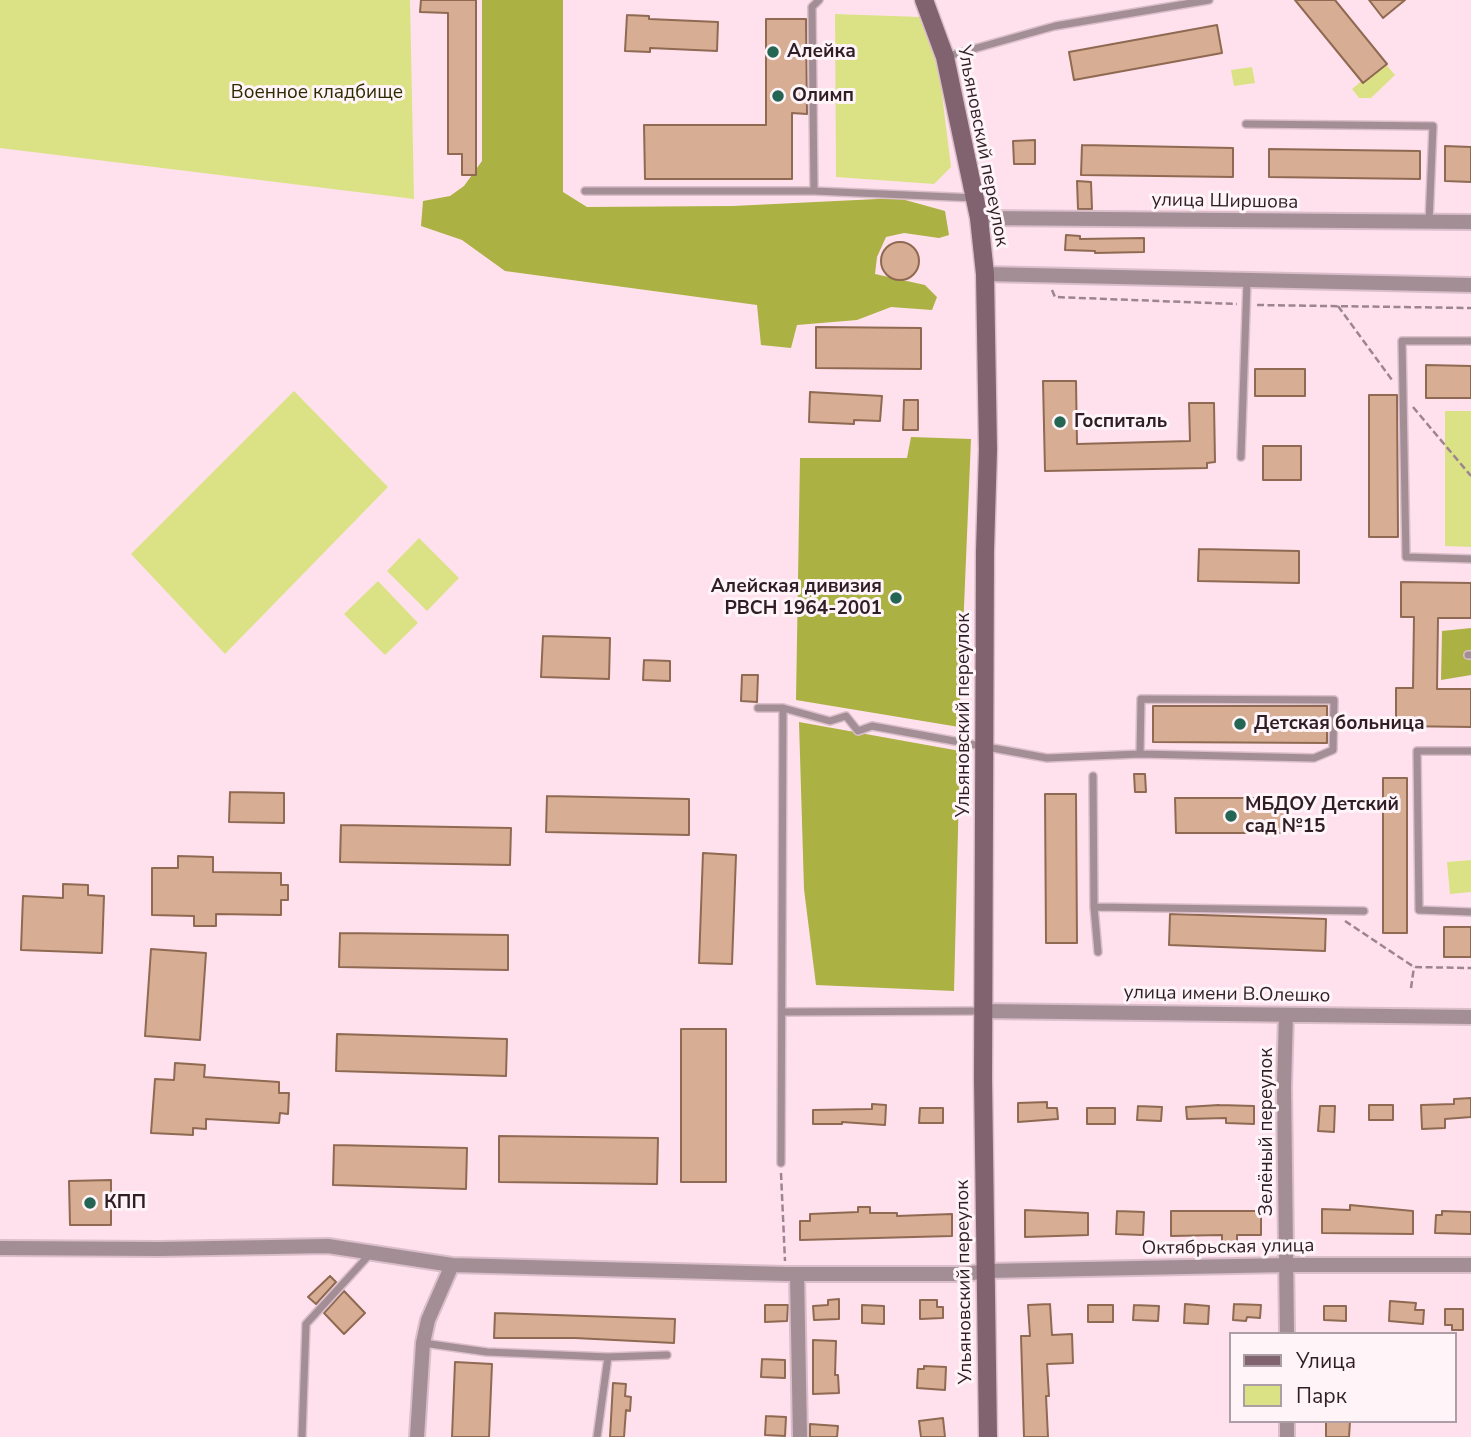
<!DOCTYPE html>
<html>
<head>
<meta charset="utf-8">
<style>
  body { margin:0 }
  #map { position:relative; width:1471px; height:1437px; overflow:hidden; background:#ffe1ed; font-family:"Nunito Sans",sans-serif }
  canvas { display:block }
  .legend { position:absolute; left:1229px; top:1332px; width:228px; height:91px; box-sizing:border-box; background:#fff4f8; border:2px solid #ac9ea4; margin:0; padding:9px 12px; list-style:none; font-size:21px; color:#2f1e25 }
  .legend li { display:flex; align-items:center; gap:14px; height:35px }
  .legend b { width:35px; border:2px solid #ac9ea4 }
</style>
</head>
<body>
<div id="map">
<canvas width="1471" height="1437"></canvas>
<ul class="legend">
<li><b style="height:9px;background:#80636f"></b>Улица</li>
<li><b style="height:19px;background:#dbe285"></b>Парк</li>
</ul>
</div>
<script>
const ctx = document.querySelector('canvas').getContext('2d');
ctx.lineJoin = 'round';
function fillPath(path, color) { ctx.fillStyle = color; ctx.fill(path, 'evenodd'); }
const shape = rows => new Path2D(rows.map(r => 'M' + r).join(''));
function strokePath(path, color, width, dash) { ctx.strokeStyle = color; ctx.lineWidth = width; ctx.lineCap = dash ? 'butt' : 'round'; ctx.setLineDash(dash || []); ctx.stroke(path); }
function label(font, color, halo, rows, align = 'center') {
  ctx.font = font + ' "Nunito Sans",sans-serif'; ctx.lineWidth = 6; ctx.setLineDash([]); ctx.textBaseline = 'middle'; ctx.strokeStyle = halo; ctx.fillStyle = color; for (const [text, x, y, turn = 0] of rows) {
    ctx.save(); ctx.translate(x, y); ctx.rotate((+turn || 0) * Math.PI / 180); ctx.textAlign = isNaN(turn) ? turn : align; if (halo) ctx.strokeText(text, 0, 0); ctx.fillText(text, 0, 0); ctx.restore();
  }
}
fillPath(shape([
  [0,0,410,0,414,199,0,148],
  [835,14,921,17,939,70,951,167,934,184,836,177],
  [1384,62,1395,75,1371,98,1359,98,1352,89],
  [1252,67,1255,83,1234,86,1231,70],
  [294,391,388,487,225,654,131,554],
  [1445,411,1471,411,1471,547,1445,546],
  [419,538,459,578,427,611,387,571],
  [378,581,418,623,385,655,344,614],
  [1471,860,1471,892,1450,894,1447,862]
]), '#dbe285');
fillPath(shape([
  [482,0,563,0,563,192,587,207,733,206,898,198,945,211,949,235,939,238,904,233,886,237,877,257,875,274,925,285,937,297,932,310,891,307,857,320,797,325,791,348,761,345,757,305,505,271,462,240,421,226,423,201,450,196,464,186,482,161],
  [911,437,971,439,959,727,796,700,800,458,907,458],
  [1471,628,1471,675,1441,680,1442,631],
  [799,722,960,751,954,991,816,985,804,889]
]), '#abb142');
const building = shape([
  [421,0,476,0,476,175,462,175,462,154,448,154,448,13,420,12,421,0],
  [1295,0,1335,0,1387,64,1363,83,1295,0],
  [1369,0,1405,0,1383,18,1369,0],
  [627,15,649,16,649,19,718,22,717,51,650,48,650,52,625,51,627,15],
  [766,19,806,19,807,114,792,113,792,179,645,179,644,125,766,125,766,19],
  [1217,25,1222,53,1074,80,1069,52,1217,25],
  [1035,140,1035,164,1014,164,1013,141,1035,140],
  [1082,145,1233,148,1233,177,1081,175,1082,145],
  [1445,146,1471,147,1471,182,1445,181,1445,146],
  [1269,149,1420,151,1420,179,1269,177,1269,149],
  [1077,181,1091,182,1092,209,1078,209,1077,181],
  [1066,235,1080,236,1080,239,1144,238,1144,252,1095,253,1095,251,1065,250,1066,235],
  '881 261a19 19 0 1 1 38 0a19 19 0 1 1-38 0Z',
  [816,327,921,328,921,369,816,368,816,327],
  [1426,365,1471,366,1471,398,1426,398,1426,365],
  [1255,369,1305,369,1305,396,1255,396,1255,369],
  [1043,381,1076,381,1077,444,1190,441,1189,403,1214,403,1215,462,1207,463,1207,468,1045,471,1043,381],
  [810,392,882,396,880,421,854,420,854,424,809,422,810,392],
  [1369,395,1397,395,1398,537,1369,537,1369,395],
  [904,400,918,400,918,430,903,430,904,400],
  [1263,446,1301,446,1301,480,1263,480,1263,446],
  [1199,549,1299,551,1299,583,1198,581,1199,549],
  [1401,582,1471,583,1471,618,1438,618,1437,689,1471,689,1471,727,1396,726,1396,688,1413,688,1414,617,1401,617,1401,582],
  [543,636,610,638,609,679,541,677,543,636],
  [644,660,670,661,670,681,643,680,644,660],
  [742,675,758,675,757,702,741,701,742,675],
  [1153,706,1327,706,1327,743,1153,742,1153,706],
  [1134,774,1145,774,1146,792,1135,792,1134,774],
  [1383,778,1407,778,1407,933,1383,933,1383,778],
  [230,792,284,793,284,823,229,822,230,792],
  [1045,794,1076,794,1077,943,1046,943,1045,794],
  [547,796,689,799,689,835,546,832,547,796],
  [1175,798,1287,798,1287,833,1176,833,1175,798],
  [341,825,511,828,510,865,340,862,341,825],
  [703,853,736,855,732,964,699,963,703,853],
  [178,856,213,857,213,872,281,873,281,885,288,885,288,900,281,900,281,915,216,914,216,926,194,926,194,916,152,915,152,868,178,868,178,856],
  [63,884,88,885,88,895,104,896,102,953,21,950,23,896,63,898,63,884],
  [1170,914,1326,919,1325,951,1169,945,1170,914],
  [1444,927,1471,927,1471,957,1444,957,1444,927],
  [340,933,508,935,508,970,339,967,340,933],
  [151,949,206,953,200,1040,145,1036,151,949],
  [681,1029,726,1029,726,1182,681,1182,681,1029],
  [337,1034,507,1039,506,1076,336,1071,337,1034],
  [175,1063,205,1065,204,1077,279,1082,279,1093,289,1093,288,1114,280,1113,279,1123,206,1119,206,1129,193,1128,193,1135,151,1133,155,1079,174,1080,175,1063],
  [1471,1098,1471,1117,1445,1119,1445,1128,1422,1129,1421,1105,1454,1104,1454,1099,1471,1098],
  [1047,1102,1047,1108,1057,1108,1058,1119,1018,1122,1018,1103,1047,1102],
  [872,1104,886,1105,885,1125,842,1122,842,1124,813,1124,813,1110,872,1109,872,1104],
  [1219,1105,1254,1106,1254,1124,1226,1123,1226,1118,1187,1119,1186,1107,1219,1105],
  [1369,1105,1393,1105,1393,1120,1369,1120,1369,1105],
  [1138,1106,1162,1107,1161,1121,1137,1120,1138,1106],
  [1320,1106,1335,1106,1334,1132,1318,1131,1320,1106],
  [920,1108,943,1108,943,1123,919,1123,920,1108],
  [1087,1108,1115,1108,1115,1124,1087,1124,1087,1108],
  [499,1136,658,1138,657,1184,499,1182,499,1136],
  [334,1145,467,1148,466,1189,333,1185,334,1145],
  [111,1180,111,1225,70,1225,69,1181,111,1180],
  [1350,1205,1413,1211,1413,1234,1322,1233,1322,1209,1350,1210,1350,1205],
  [858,1207,870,1207,870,1213,897,1213,897,1216,952,1214,952,1236,800,1240,800,1221,810,1221,810,1214,858,1212,858,1207],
  [1025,1210,1088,1213,1088,1235,1025,1237,1025,1210],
  [1117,1211,1144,1212,1143,1235,1116,1234,1117,1211],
  [1171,1211,1261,1211,1261,1235,1237,1235,1237,1244,1222,1244,1222,1235,1171,1236,1171,1211],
  [1442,1211,1471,1212,1471,1234,1435,1233,1436,1215,1442,1215,1442,1211],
  [330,1276,336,1282,316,1304,308,1297,330,1276],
  [344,1291,365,1313,344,1334,324,1313,344,1291],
  [839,1299,839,1319,814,1320,813,1306,828,1305,828,1300,839,1299],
  [920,1300,937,1300,937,1307,943,1307,943,1318,920,1319,920,1300],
  [1390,1301,1416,1303,1415,1310,1424,1310,1423,1324,1389,1321,1390,1301],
  [1050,1304,1052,1335,1072,1334,1073,1363,1047,1364,1049,1396,1046,1396,1048,1437,1024,1437,1021,1336,1030,1336,1028,1305,1050,1304],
  [1185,1304,1209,1306,1208,1324,1184,1323,1185,1304],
  [1234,1304,1261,1305,1260,1318,1247,1317,1246,1321,1233,1320,1234,1304],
  [765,1305,788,1305,787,1321,765,1322,765,1305],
  [862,1305,884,1306,884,1324,862,1323,862,1305],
  [1088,1305,1113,1305,1113,1322,1088,1322,1088,1305],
  [1134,1305,1159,1306,1158,1321,1133,1320,1134,1305],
  [1324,1306,1346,1306,1346,1321,1324,1320,1324,1306],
  [1445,1309,1463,1309,1463,1330,1452,1330,1452,1325,1445,1325,1445,1309],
  [495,1313,675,1319,674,1343,575,1338,494,1338,495,1313],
  [813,1340,836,1341,835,1375,838,1375,839,1393,813,1394,813,1340],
  [762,1359,785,1360,785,1378,761,1377,762,1359],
  [455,1362,492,1364,489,1437,452,1437,455,1362],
  [924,1366,946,1367,945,1390,917,1388,918,1369,924,1369,924,1366],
  [613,1383,626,1384,625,1396,631,1397,630,1411,626,1410,624,1437,610,1437,613,1383],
  [766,1416,786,1417,785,1436,765,1435,766,1416],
  [943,1418,945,1437,921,1437,919,1421,943,1418],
  [1326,1421,1350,1421,1349,1437,1326,1437,1326,1421],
  [810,1424,838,1426,837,1437,810,1437,810,1424]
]);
fillPath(building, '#d7ad94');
strokePath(building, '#8f6951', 2);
const lane = shape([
  [819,0,812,7,814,191,975,198],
  [945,57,1055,26,1209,0],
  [1246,124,1433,126,1429,222],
  [585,191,814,191],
  [1471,341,1402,341,1406,557,1471,559],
  [1241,457,1247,281],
  [1468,655,1471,655],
  [758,708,783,708,830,721,846,716,858,731,872,726,1047,758,1140,754,1141,699,1334,700,1333,750,1314,758,1140,754],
  [1471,751,1417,751,1419,910,1471,912],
  [1093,776,1094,907,1098,952],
  [1094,907,1364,911],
  [783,1012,982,1011],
  [781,1163,783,708],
  [423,1343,487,1352,608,1357,667,1355],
  [302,1437,306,1324,371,1253],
  [597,1437,608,1357]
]);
const street = shape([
  [979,218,1471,222],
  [985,274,1471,285],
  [982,1011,1471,1017],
  [1286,1015,1284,1086,1287,1334],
  [0,1248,159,1249,328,1246,452,1265,786,1274,965,1274,986,1271,1286,1265,1471,1265],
  [797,1274,800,1437],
  [1287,1421,1287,1437],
  [417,1437,423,1343,428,1320,452,1265]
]);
const secondary = shape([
  [924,0,945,57,979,218,985,274,988,450,985,551,983,1079,988,1437]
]);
strokePath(lane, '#dabec9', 10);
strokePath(street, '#dabec9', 18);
strokePath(secondary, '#dabec9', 21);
strokePath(shape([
  [1052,290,1055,297,1237,304],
  [1257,305,1471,308],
  [1338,306,1392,380],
  [1413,407,1471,476],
  [1345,921,1414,967,1471,968],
  [1411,988,1414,967],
  [781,1173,785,1261]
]), '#9d858f', 2.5, [7, 3.5]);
strokePath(lane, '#a38e96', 7);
strokePath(street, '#a38e96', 14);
strokePath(secondary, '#80636f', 18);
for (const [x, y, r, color] of [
  [773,52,7,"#256554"],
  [778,96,7,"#256554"],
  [1060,422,7,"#256554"],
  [896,598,7,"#256554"],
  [1240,724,7,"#256554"],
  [1231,816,7,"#256554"],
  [90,1203,7,"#256554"]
]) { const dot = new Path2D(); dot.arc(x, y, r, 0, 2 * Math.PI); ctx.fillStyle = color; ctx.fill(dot); strokePath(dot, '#fff4f8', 2.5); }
label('bold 19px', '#2f1e25', '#fff4f8', [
  ["Алейка",787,52],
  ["Олимп",792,96],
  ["Госпиталь",1074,422],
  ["Алейская дивизия",882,587,"right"],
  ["РВСН 1964-2001",882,609,"right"],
  ["Детская больница",1254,724],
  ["МБДОУ Детский",1245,805],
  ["сад №15",1245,827],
  ["КПП",104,1203]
], 'left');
label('19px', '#2a2c00', '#fff4f8', [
  ["Военное кладбище",317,93]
]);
label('19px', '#2f1e25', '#fff4f8', [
  ["Ульяновский переулок",982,146,79],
  ["улица Ширшова",1225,202,1],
  ["Ульяновский переулок",964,715,-90],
  ["улица имени В.Олешко",1227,995,1],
  ["Зелёный переулок",1267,1132,-90],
  ["Октябрьская улица",1228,1248,-1],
  ["Ульяновский переулок",965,1282,-91]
]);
</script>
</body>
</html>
